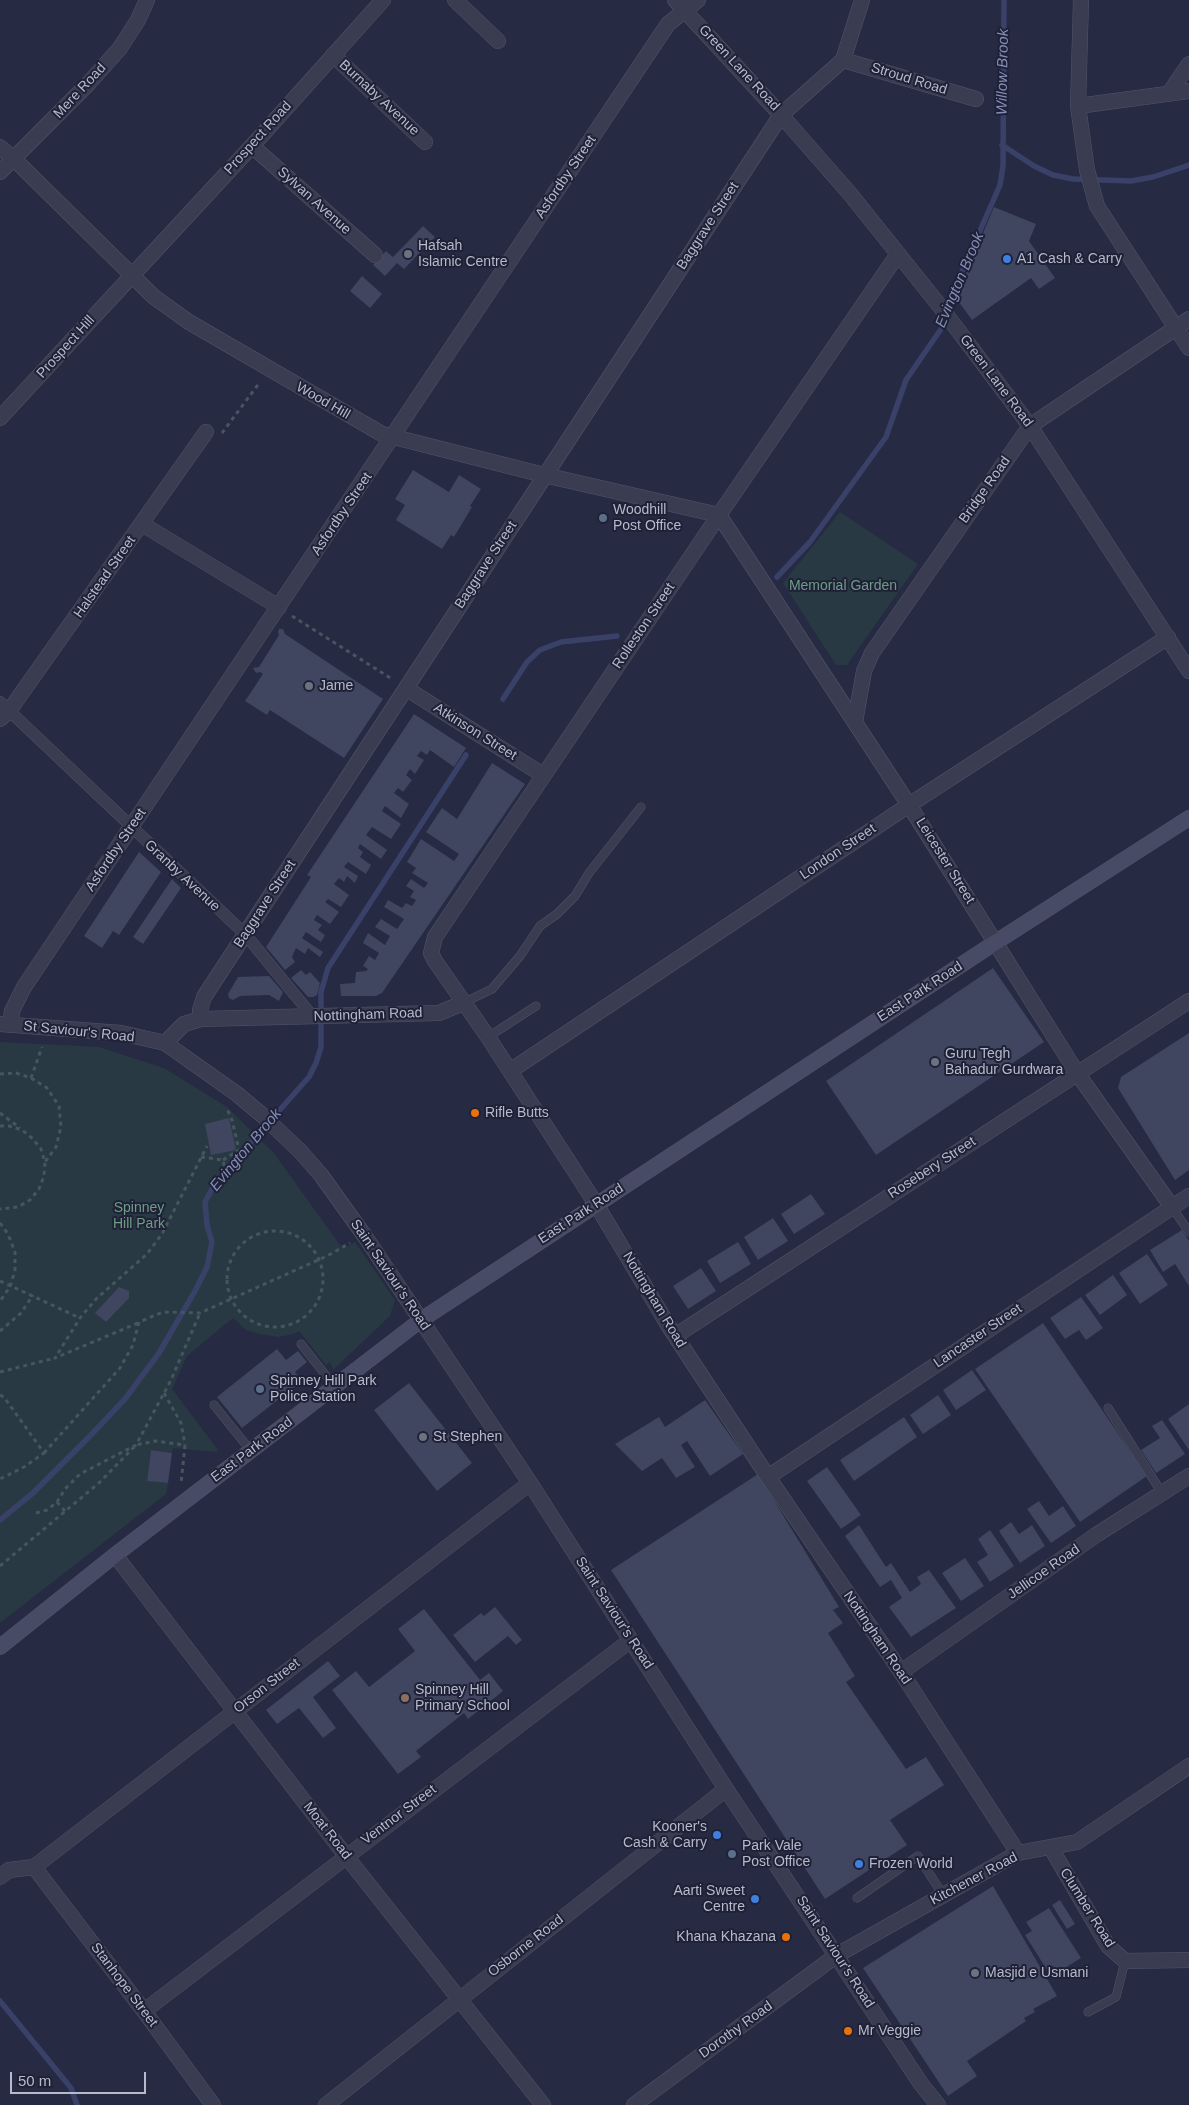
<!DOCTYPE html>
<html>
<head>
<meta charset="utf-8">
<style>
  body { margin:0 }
  #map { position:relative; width:1189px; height:2105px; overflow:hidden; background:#262a42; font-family:Arial,sans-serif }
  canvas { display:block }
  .scale { position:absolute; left:10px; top:2072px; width:136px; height:22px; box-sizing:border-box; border:2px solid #b7b9cc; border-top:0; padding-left:6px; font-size:15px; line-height:18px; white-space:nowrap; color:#b7b9cc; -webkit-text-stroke:4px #1f2237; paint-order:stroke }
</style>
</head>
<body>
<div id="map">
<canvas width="1189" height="2105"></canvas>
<div class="scale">50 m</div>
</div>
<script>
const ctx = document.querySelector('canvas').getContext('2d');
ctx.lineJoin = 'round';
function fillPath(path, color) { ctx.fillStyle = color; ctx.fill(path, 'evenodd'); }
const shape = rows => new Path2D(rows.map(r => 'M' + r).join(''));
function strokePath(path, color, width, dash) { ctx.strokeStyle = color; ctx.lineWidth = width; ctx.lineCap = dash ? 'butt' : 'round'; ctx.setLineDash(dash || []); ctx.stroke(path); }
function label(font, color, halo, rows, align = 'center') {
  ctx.font = font + ' Arial,sans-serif'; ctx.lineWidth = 4; ctx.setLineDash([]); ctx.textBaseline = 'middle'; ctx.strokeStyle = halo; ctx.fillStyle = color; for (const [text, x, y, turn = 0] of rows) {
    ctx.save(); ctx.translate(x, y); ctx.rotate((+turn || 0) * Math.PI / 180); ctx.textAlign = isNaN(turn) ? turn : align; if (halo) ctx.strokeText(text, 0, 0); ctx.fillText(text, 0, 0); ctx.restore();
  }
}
fillPath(shape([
  [840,512,918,564,847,665,836,665,783,583],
  [0,1042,99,1047,164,1068,227,1107,273,1152,343,1249,355,1242,395,1300,390,1316,333,1370,330,1362,326,1365,299,1331,294,1334,278,1337,260,1334,246,1330,233,1318,187,1356,172,1389,218,1450,216,1452,173,1448,172,1453,151,1450,147,1480,168,1483,166,1494,0,1623]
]), '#283943');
strokePath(shape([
  [1002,145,1034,166,1053,175,1073,179,1131,181,1153,177,1189,165],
  [777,577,810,542,886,437,906,380,941,329,954,290,1000,185,1003,166,1004,0],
  [503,699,527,662,540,650,561,642,617,636],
  [0,1520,33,1493,89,1437,125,1399,159,1353,195,1291,207,1267,212,1242,207,1225,205,1202,215,1183,309,1077,316,1063,321,1047,321,992,328,968,466,755],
  [0,2001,71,2088,77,2105]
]), '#394169', 5.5);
fillPath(shape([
  [994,207,1036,224,1029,241,1055,278,1039,289,1031,278,972,320,956,298],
  [423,226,435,237,404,269,397,263,385,276,373,265,386,251,393,257],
  [362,276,382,294,370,308,350,291],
  [413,470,449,492,459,475,481,489,470,506,472,507,454,537,451,535,442,549,396,520,405,505,395,499],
  [279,629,283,629,285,634,383,699,344,758,270,710,267,715,245,701,263,674,260,672,256,673,253,668,259,667,279,635,278,632],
  [414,714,466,748,454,767,430,750,427,755,421,751,417,756,424,760,415,774,410,769,406,775,412,780,403,792,398,788,394,793,409,804,401,818,385,806,382,811,401,824,391,839,372,827,366,835,387,850,381,859,360,844,358,848,363,852,360,857,371,865,366,874,348,862,344,867,358,876,355,883,347,876,344,882,339,878,334,884,349,895,341,907,328,899,325,902,339,912,330,924,317,915,314,920,322,925,318,930,325,935,321,942,306,932,302,938,323,952,320,957,308,948,305,954,296,948,292,957,295,962,285,970,266,947,311,877,307,875],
  [492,763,525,784,382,993,376,996,341,996,340,984,355,983,356,972,366,971,368,969,363,966,369,956,375,960,379,953,363,943,368,933,385,945,390,936,375,927,381,919,397,929,404,919,384,907,388,900,402,908,406,903,412,906,416,900,410,897,414,891,406,886,411,879,424,888,428,883,412,873,416,868,407,862,421,839,454,861,459,854,426,832,442,808,457,819],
  [139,852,161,872,119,935,113,931,102,948,84,936],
  [172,879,181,888,143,944,133,937],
  [993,968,1044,1042,876,1155,826,1081],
  [301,970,306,975,310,972,320,983,317,995,313,997,308,997,291,978],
  [269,976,283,992,279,1001,269,995,240,996,233,1000,229,998,228,994,238,977],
  [1189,1033,1189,1170,1175,1180,1118,1088,1121,1077],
  [229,1118,236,1150,211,1155,205,1124],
  [811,1194,825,1214,794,1234,781,1214],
  [773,1218,788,1241,758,1260,744,1237],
  [1182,1230,1189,1241,1189,1286,1175,1264,1163,1272,1150,1250],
  [738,1242,751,1264,720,1283,707,1261],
  [1147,1254,1168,1285,1140,1304,1119,1273],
  [701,1268,716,1291,688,1309,673,1286],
  [1113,1275,1127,1295,1100,1315,1085,1295],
  [119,1287,129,1291,129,1298,106,1322,95,1313],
  [1081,1297,1103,1328,1086,1340,1079,1330,1065,1339,1050,1318],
  [1043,1323,1147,1476,1080,1522,975,1369],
  [277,1349,286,1360,298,1351,307,1362,295,1372,302,1381,242,1428,217,1397],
  [972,1370,986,1390,956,1410,943,1390],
  [409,1383,472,1463,437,1491,374,1410],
  [938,1395,951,1415,923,1434,910,1415],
  [705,1400,743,1454,710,1476,687,1441,681,1445,695,1467,676,1478,662,1458,642,1471,615,1444,659,1417,665,1427],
  [1189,1404,1189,1450,1168,1419],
  [904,1417,917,1437,854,1481,840,1460],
  [1162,1420,1185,1454,1156,1473,1141,1450,1160,1438,1152,1426],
  [151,1450,172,1453,168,1483,147,1481],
  [827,1467,861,1515,841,1529,807,1481],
  [758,1474,839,1607,833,1610,843,1623,828,1633,855,1676,846,1682,906,1769,926,1757,944,1785,890,1820,907,1845,825,1899,611,1570],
  [1039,1501,1049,1516,1063,1506,1076,1526,1051,1543,1027,1509],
  [1011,1522,1019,1534,1032,1525,1045,1546,1020,1563,999,1531],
  [859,1525,886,1567,891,1563,910,1592,921,1584,917,1577,929,1570,956,1608,911,1637,889,1607,902,1598,891,1580,880,1587,845,1536],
  [990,1530,1014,1566,990,1582,977,1562,988,1555,978,1539],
  [965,1558,984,1586,961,1601,942,1573],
  [495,1607,522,1640,516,1645,508,1636,475,1662,453,1635,481,1613,484,1616],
  [424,1609,480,1680,489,1673,503,1691,468,1719,464,1713,416,1751,421,1757,398,1774,332,1690,356,1671,369,1687,415,1651,398,1629],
  [328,1661,340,1676,313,1697,336,1728,323,1738,299,1708,277,1724,266,1710],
  [993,1886,1057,1996,1033,2009,1035,2012,1024,2018,1026,2021,967,2061,977,2076,948,2096,863,1968],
  [1060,1900,1075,1924,1067,1929,1052,1905],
  [1049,1908,1081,1958,1057,1973,1053,1966,1047,1970,1025,1935,1032,1931,1026,1922]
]), '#404560');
const service = shape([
  [463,1003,492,989,520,956,540,926,557,914,575,896,589,873,641,807],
  [488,1037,536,1006],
  [1172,1207,1189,1232],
  [301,1344,335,1387],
  [214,1405,251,1451],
  [1108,1408,1162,1493],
  [857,1898,918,1856,943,1895],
  [1088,2012,1116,1997,1125,1961]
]);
const pedestrian = shape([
  [0,702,245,934,313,1017]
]);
const minor = shape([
  [455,0,498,41],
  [1081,0,1078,106,1087,170,1097,206,1189,348],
  [333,55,425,142],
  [843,60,976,99],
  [1170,92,1189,64],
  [1078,106,1189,91],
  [252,146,375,255],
  [0,147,13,158,154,297,189,322,382,434,544,475,719,515],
  [0,172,88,84,120,48,138,20,147,0],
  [898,254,719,515,435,937,431,953,435,961,488,1037,596,1204,668,1325,768,1477,901,1672,1018,1853],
  [0,418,252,146,383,0],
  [719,515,909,805,1077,1073,1172,1207],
  [142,524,279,607],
  [407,689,543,775],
  [0,719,9,711,206,432],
  [855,722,864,671,872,653,1030,426,1189,319],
  [201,1019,200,1010,204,997,781,115,843,60,862,0],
  [0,1024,121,1033,165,1043,237,1094,262,1115,300,1151,321,1175,364,1235,530,1483,726,1789,921,2084,938,2105],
  [10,1025,12,1011,24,987,668,24,698,0],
  [165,1043,184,1024,201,1019,439,1013,463,1003],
  [510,1071,909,805,1168,637],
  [675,1336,1189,1001],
  [768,1477,1189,1196],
  [115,1555,346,1856,543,2105],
  [901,1672,1096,1535,1189,1476],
  [1051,1848,1108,1946,1125,1961,1189,1960],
  [34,1867,144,2011,213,2105],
  [0,1877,9,1870,34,1867,530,1483],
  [144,2011,631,1640],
  [326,2105,726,1789],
  [634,2105,837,1955,1018,1853,1077,1842,1189,1766]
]);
const tertiary = shape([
  [675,0,781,115,851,195,939,305,1030,426,1189,671]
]);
const secondary = shape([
  [0,1647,115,1555,421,1320,996,942,1189,818]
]);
strokePath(service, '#525569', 9);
strokePath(pedestrian, '#525569', 12);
strokePath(minor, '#525569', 16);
strokePath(tertiary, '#525569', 16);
strokePath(secondary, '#525569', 16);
strokePath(shape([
  [222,433,260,382],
  [292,616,392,679],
  [0,1074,16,1073,31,1078,47,1088,59,1106,61,1127,56,1147,45,1162],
  [31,1078,42,1047],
  [0,1113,20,1128],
  [0,1126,9,1126,22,1130,33,1139,41,1149,45,1162,44,1176,39,1189,30,1200,18,1207,0,1209],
  [201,1157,223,1160,224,1166,230,1173],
  [223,1160,239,1150,232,1120,227,1109],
  [0,1223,8,1234,15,1252,15,1270,10,1287,0,1301],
  '227 1279a48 48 0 1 1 96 0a48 48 0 1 1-96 0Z',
  [0,1281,80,1318],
  [138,1323,55,1358,80,1318,96,1299,147,1254,162,1234,207,1146],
  [0,1331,21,1313,33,1295],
  [0,1372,55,1358],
  [164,1393,181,1423,185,1445],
  [0,1395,4,1397,44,1453,24,1467,0,1479],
  [44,1453,120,1368,133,1345,139,1322,163,1312,200,1313,327,1256,350,1243],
  [57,1502,65,1511],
  [36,1513,47,1510,57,1502,65,1489,80,1474,136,1445,171,1380,200,1313],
  [0,1566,100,1482,136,1445,155,1441,185,1445,181,1484]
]), '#46565f', 3, [4, 4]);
strokePath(service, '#3a3d51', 8);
strokePath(pedestrian, '#3a3d51', 11);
strokePath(minor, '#3a3d51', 15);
strokePath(tertiary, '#3a3d51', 15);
strokePath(secondary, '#484b65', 15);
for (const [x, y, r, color] of [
  [408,254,5,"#6b7280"],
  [1007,259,5,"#3f7fe0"],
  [603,518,5,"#5c6f8a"],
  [309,686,5,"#6b7280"],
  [935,1062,5,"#6b7280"],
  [475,1113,5,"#e8710a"],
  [260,1389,5,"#5c6f8a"],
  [423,1437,5,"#6b7280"],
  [405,1698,5,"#8d6e63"],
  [717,1835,5,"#3f7fe0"],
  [732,1854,5,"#5c6f8a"],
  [859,1864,5,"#3f7fe0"],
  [755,1899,5,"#3f7fe0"],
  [786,1937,5,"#e8710a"],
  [975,1973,5,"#6b7280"],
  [848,2031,5,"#e8710a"]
]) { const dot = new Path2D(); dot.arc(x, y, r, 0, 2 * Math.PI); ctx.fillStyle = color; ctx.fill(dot); strokePath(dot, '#1f2237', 2); }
label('14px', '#b7b9cc', '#1f2237', [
  ["Green Lane Road",739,68,47],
  ["Stroud Road",909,79,17],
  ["Mere Road",80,91,-47],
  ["Burnaby Avenue",379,98,43],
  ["Prospect Road",258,138,-48],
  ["Asfordby Street",566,177,-56],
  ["Sylvan Avenue",314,201,42],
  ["Baggrave Street",708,226,-57],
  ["Prospect Hill",66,347,-48],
  ["Green Lane Road",996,381,53],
  ["Wood Hill",323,401,30],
  ["Bridge Road",985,490,-55],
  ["Asfordby Street",342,514,-56],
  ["Baggrave Street",486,565,-57],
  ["Halstead Street",105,577,-55],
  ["Rolleston Street",644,626,-56],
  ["Atkinson Street",475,732,32],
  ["Asfordby Street",116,850,-56],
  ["London Street",838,852,-34],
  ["Leicester Street",945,861,58],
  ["Granby Avenue",182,876,43],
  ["Baggrave Street",265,904,-57],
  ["East Park Road",920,992,-33],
  ["Nottingham Road",368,1015,-2],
  ["St Saviour's Road",79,1032,6],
  ["Rosebery Street",932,1168,-33],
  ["East Park Road",581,1214,-33],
  ["Saint Saviour's Road",390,1275,56],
  ["Nottingham Road",654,1300,59],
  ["Lancaster Street",978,1336,-34],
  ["East Park Road",252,1450,-37],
  ["Jellicoe Road",1044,1572,-35],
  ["Saint Saviour's Road",614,1613,57],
  ["Nottingham Road",877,1638,56],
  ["Orson Street",267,1686,-38],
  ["Ventnor Street",399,1815,-37],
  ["Moat Road",327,1831,52],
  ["Kitchener Road",974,1879,-28],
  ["Clumber Road",1087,1908,58],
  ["Osborne Road",526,1946,-38],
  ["Saint Saviour's Road",835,1952,57],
  ["Stanhope Street",124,1985,53],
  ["Dorothy Road",736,2030,-36]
]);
label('14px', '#b7b9cc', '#1f2237', [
  ["Hafsah",418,246],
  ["Islamic Centre",418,262],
  ["A1 Cash & Carry",1017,259],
  ["Woodhill",613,510],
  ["Post Office",613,526],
  ["Jame",319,686],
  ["Guru Tegh",945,1054],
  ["Bahadur Gurdwara",945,1070],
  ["Rifle Butts",485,1113],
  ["Spinney Hill Park",270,1381],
  ["Police Station",270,1397],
  ["St Stephen",433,1437],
  ["Spinney Hill",415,1690],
  ["Primary School",415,1706],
  ["Kooner's",707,1827,"right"],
  ["Cash & Carry",707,1843,"right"],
  ["Park Vale",742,1846],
  ["Post Office",742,1862],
  ["Frozen World",869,1864],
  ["Aarti Sweet",745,1891,"right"],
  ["Centre",745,1907,"right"],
  ["Khana Khazana",776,1937,"right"],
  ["Masjid e Usmani",985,1973],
  ["Mr Veggie",858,2031]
], 'left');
label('14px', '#6e9d85', '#1f2237', [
  ["Memorial Garden",843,586],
  ["Spinney",139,1208],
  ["Hill Park",139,1224]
]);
label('italic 15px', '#858db8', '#1f2237', [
  ["Willow Brook",1003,72,-89],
  ["Evington Brook",960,280,-67],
  ["Evington Brook",246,1150,-50]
]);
</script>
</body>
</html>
